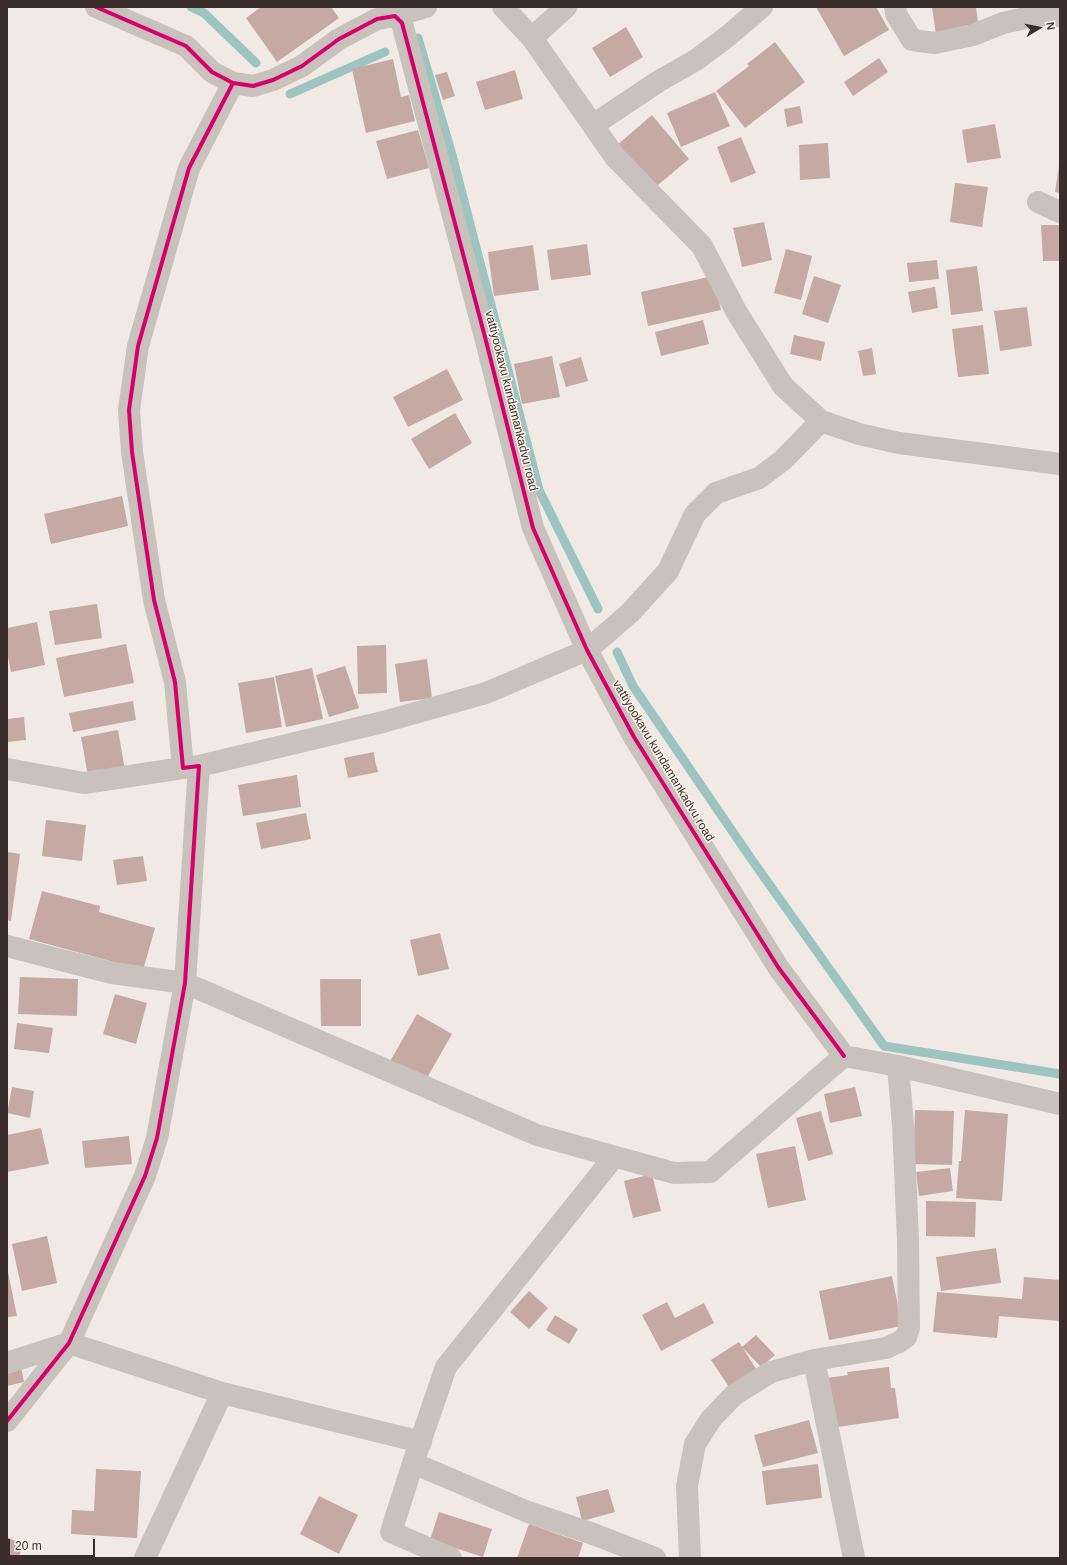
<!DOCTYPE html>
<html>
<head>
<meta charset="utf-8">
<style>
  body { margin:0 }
  #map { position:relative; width:1067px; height:1565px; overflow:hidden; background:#f0e9e4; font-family:Helvetica,sans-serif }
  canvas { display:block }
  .frame { position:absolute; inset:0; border:8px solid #3b2d29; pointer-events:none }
  .north { position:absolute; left:1019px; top:8px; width:40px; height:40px; -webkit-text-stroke:3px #fcf3ec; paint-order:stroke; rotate:80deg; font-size:11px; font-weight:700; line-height:16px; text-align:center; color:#3b2d29 }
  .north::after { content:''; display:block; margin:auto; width:14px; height:18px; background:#3b2d29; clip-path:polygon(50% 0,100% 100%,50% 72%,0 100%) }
  .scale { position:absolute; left:8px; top:1539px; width:87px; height:18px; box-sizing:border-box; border:2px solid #3b2d29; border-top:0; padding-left:5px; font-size:12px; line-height:14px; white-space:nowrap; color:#3b2d29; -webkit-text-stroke:3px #fcf3ec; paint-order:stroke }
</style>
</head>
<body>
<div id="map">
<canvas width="1067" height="1565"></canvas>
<div class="frame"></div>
<div class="north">N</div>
<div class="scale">20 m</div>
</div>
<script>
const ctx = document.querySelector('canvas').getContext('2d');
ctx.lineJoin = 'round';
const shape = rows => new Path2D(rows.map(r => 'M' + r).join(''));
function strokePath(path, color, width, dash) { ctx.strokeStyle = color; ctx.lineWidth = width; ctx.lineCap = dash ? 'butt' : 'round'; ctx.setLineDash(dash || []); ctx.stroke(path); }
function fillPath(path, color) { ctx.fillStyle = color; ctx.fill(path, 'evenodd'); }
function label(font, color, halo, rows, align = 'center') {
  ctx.font = font + ' Helvetica,sans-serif'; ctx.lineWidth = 3; ctx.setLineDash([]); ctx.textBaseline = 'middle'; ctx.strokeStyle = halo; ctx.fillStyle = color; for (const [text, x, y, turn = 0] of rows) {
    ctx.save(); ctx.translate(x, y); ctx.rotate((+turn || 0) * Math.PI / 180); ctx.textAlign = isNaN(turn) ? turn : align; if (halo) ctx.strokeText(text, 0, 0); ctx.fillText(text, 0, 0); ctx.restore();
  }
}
strokePath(shape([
  [191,7,204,13,256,63],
  [418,38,452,155,539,490,598,609],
  [290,94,385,52],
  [617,652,633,686,752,860,884,1046,1060,1074]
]), '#9ec4c0', 9);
fillPath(shape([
  [261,7,331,7,339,18,277,62,246,18],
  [816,7,876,7,889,30,844,56],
  [932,7,976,7,979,29,936,35],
  [626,27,643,57,610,77,592,48],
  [775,42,805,82,745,128,716,91,749,66,747,64],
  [879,58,888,72,853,96,844,82],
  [393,59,401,97,409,95,415,121,366,133,352,69],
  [515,70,523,99,485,110,476,82],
  [447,72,455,96,443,100,435,75],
  [715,92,730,126,681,147,667,113],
  [800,106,803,123,787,127,784,109],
  [652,115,689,159,652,190,616,146],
  [995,124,1001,158,967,163,962,130],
  [418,130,429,168,387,179,376,141],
  [741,137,756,173,731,183,717,147],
  [828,143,830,178,800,180,799,145],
  [1059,166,1060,166,1060,193,1055,192],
  [955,183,988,187,982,227,950,222],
  [764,222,772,260,742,267,733,228],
  [1041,225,1060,225,1060,261,1043,261],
  [587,244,591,275,551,280,547,250],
  [533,245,539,290,494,296,488,252],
  [786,249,812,256,801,300,774,293],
  [937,260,939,279,909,282,907,263],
  [977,266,983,311,951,315,946,270],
  [713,276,721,310,648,326,641,292],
  [814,276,841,285,828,323,802,314],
  [935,287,938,308,912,313,908,292],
  [1027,307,1032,346,1000,351,994,311],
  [703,320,709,344,661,356,655,332],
  [983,325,989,374,958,377,952,329],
  [794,335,825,342,821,361,790,354],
  [872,348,876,374,863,376,858,351],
  [552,356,560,397,522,404,514,364],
  [581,357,588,381,566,387,559,364],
  [447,369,463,400,408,427,393,397],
  [455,413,472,443,429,469,411,439],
  [122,496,128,526,51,544,44,514],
  [97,604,102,638,55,645,49,611],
  [37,622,45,665,11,672,7,652,7,628],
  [126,644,134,683,64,697,56,658],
  [386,645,387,693,358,694,357,646],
  [427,659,432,698,400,702,395,664],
  [345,666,359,708,329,717,316,675],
  [312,668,323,719,286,727,275,676],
  [274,677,282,727,246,733,238,683],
  [133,701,136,720,73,732,69,713],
  [24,717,26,740,7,742,7,719],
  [118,730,125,770,88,776,81,737],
  [374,752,375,761,378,772,348,778,344,758],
  [297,775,301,807,243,816,238,785],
  [306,813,311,839,261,849,256,823],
  [46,820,86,825,82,861,42,856],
  [7,852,20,854,11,921,7,920],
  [143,856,147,881,117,885,113,860],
  [42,891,100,906,99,912,155,928,143,970,29,939],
  [440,933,449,969,418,976,410,940],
  [20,977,78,979,77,1016,18,1014],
  [320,979,361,979,361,1026,321,1026],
  [115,994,147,1003,136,1044,103,1034],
  [417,1014,452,1034,423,1085,388,1065],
  [17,1023,53,1028,49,1053,14,1049],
  [12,1087,34,1091,30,1118,7,1113],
  [855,1087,862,1116,830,1123,824,1094],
  [915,1110,954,1111,952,1165,913,1164],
  [965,1110,1008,1114,1002,1201,956,1198,959,1161,961,1161],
  [821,1111,833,1154,808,1161,796,1118],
  [41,1128,49,1164,7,1172,7,1135],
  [129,1136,132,1164,85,1168,82,1141],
  [795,1146,806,1200,768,1208,756,1154],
  [950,1168,953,1191,919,1196,916,1172],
  [652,1174,661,1211,633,1218,624,1181],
  [926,1201,976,1202,975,1237,926,1236],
  [47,1236,57,1283,22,1291,12,1244],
  [996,1248,1001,1283,941,1291,936,1257],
  [7,1267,17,1316,7,1317],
  [892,1276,902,1326,829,1340,819,1291],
  [1024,1277,1060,1280,1060,1321,999,1316,997,1338,933,1332,937,1292,1022,1299],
  [529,1291,548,1308,529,1329,510,1312],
  [667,1302,675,1318,704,1303,714,1323,661,1351,642,1315],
  [555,1315,578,1329,569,1344,546,1330],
  [756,1335,775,1355,761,1367,742,1347],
  [739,1342,758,1372,731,1390,711,1360],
  [20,1361,24,1382,7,1386,7,1363],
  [889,1367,891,1388,895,1388,899,1418,838,1427,827,1378,848,1375,847,1372],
  [809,1420,818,1453,763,1467,754,1435],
  [818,1464,822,1498,766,1505,762,1471],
  [96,1469,141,1471,137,1538,71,1534,72,1510,94,1511],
  [608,1489,615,1512,582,1521,576,1497],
  [319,1496,358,1515,339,1554,300,1534],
  [439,1512,492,1529,483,1557,430,1540],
  [529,1524,583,1543,578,1558,517,1558],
  [7,1537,24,1545,18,1558,7,1558]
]), '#c5aaa4');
strokePath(shape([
  [96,7,186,46,212,72,233,83,253,86,273,80,302,66,339,39,377,19,395,16,402,23,486,341,533,528,587,650,634,737,778,967,844,1056],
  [503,7,532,38,615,157,702,246,736,311,783,386,821,421,859,434,899,443,1060,464],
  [895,7,896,14,912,40,935,43,973,35,1003,23,1040,15,1040,7],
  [1040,15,1060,16],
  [395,16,426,7],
  [532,38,566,7],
  [593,125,659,81,696,60,728,36,762,7],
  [1038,202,1060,212],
  [199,766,383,722,486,693,587,650,630,613,668,571,695,514,716,493,759,478,783,460,821,421],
  [7,769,84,783,183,768],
  [7,946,112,973,185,983,537,1135,674,1173,710,1172,844,1056,898,1066,1060,1104],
  [814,1360,854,1558],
  [7,1363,69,1343,222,1393,421,1442],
  [7,1421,69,1343,145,1176,157,1138,185,983,199,766,183,768,175,682,154,600,132,452,129,410,138,346,189,168,233,83],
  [413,1463,528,1512,596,1535,655,1558],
  [145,1558,222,1393],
  [451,1558,391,1532,413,1463,446,1367,614,1157],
  [690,1558,687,1486,695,1444,711,1419,734,1395,771,1372,814,1360,886,1348,899,1342,906,1337,909,1328,908,1240,903,1125,898,1066]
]), '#c9c1bc', 22);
strokePath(shape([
  [96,7,186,46,212,72,233,83,253,86,273,80,302,66,339,39,377,19,395,16,402,23,486,341,533,528,587,650,634,737,778,967,844,1056],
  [7,1421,69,1343,145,1176,157,1138,185,983,199,766,183,768,175,682,154,600,132,452,129,410,138,346,189,168,233,83]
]), '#d6006c', 4);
label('12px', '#3b2d29', '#fcf3ec', [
  ["vattiyookavu kundamankadvu road",511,401,76],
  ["vattiyookavu kundamankadvu road",663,761,59]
]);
</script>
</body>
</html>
